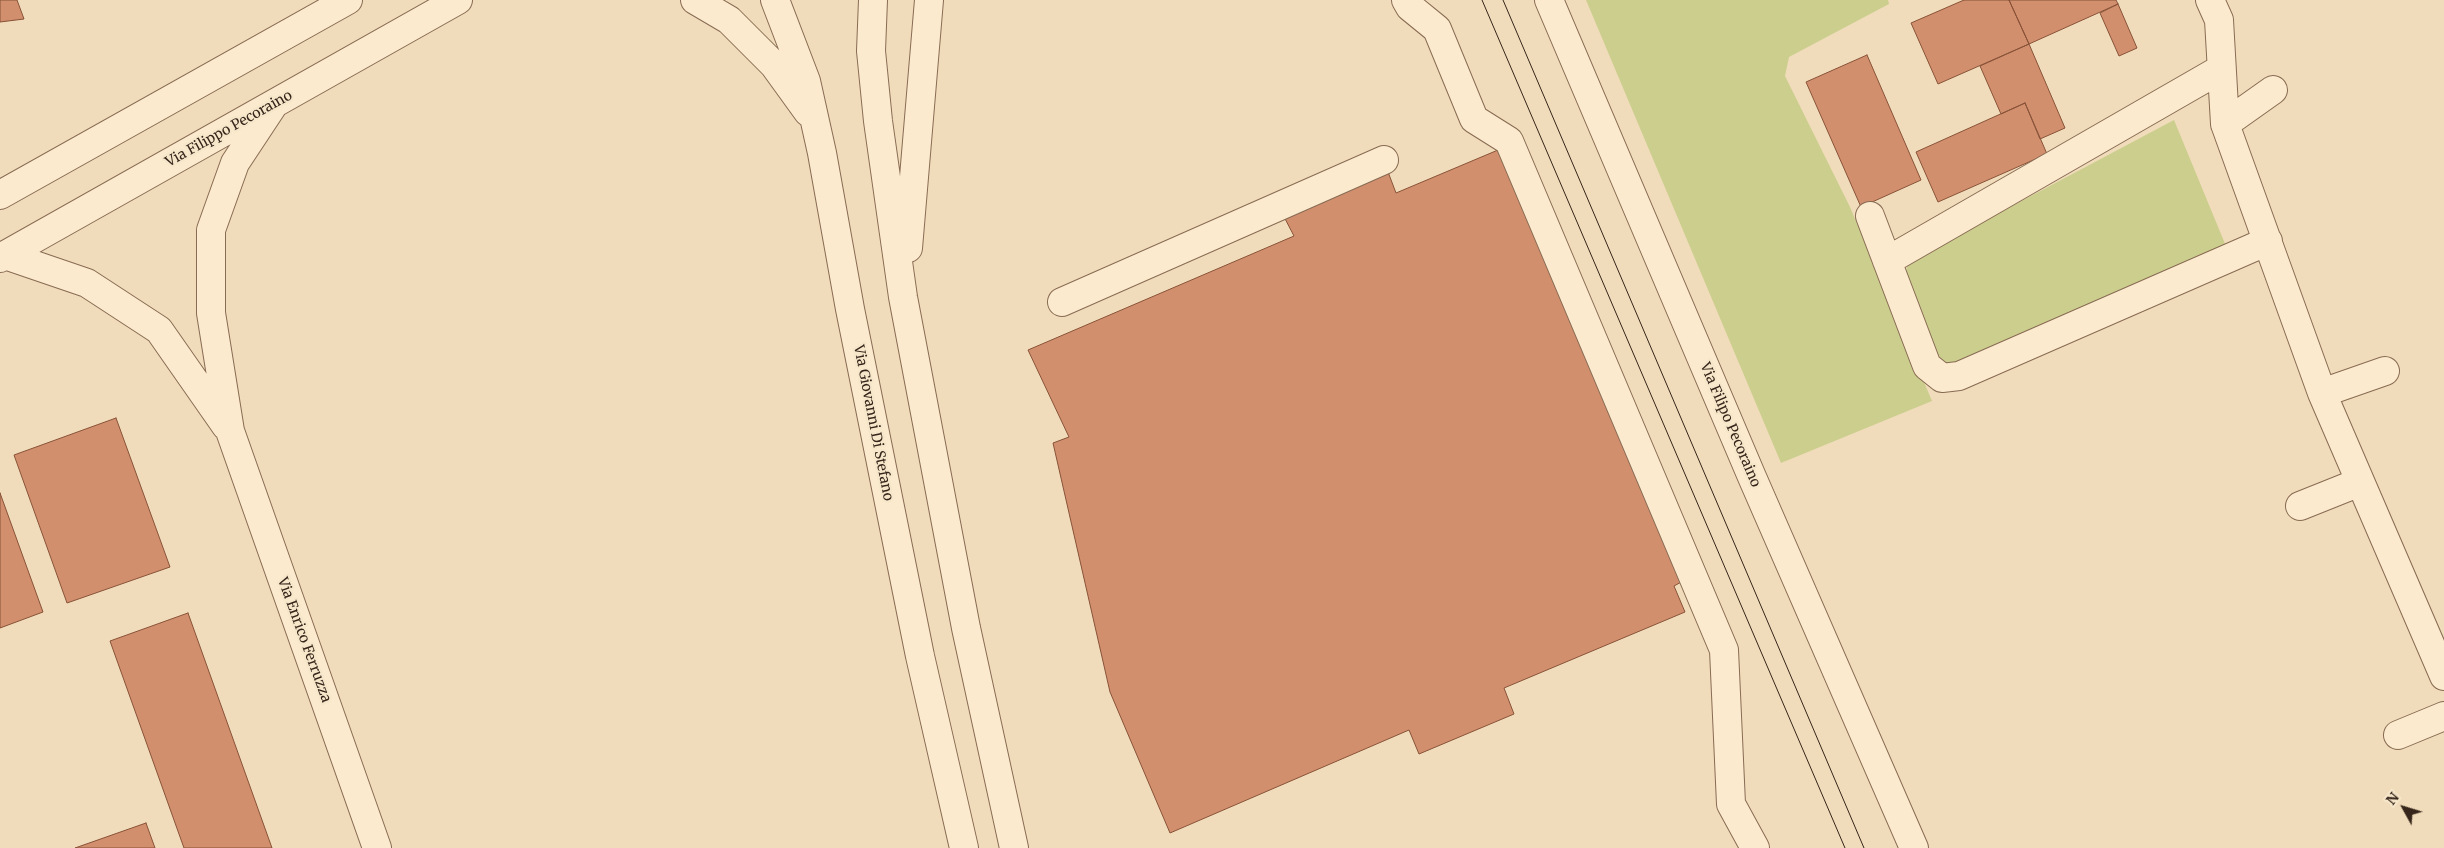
<!DOCTYPE html>
<html>
<head>
<meta charset="utf-8">
<style>
  body { margin:0 }
  #map { position:relative; width:2444px; height:848px; overflow:hidden; background:#f0dcba; font-family:Merriweather,serif }
  canvas { display:block }
  .north { position:absolute; left:2379px; top:783px; width:50px; height:50px; -webkit-text-stroke:4px #f7e7ca; paint-order:stroke; rotate:309deg; font-size:14px; font-weight:700; line-height:20px; text-align:center; color:#36251a }
  .north::after { content:''; display:block; margin:auto; width:18px; height:22px; background:#36251a; clip-path:polygon(50% 0,100% 100%,50% 72%,0 100%) }
</style>
</head>
<body>
<div id="map">
<canvas width="2444" height="848"></canvas>
<div class="north">N</div>
</div>
<script>
const ctx = document.querySelector('canvas').getContext('2d');
ctx.lineJoin = 'round';
function fillPath(path, color) { ctx.fillStyle = color; ctx.fill(path, 'evenodd'); }
const shape = rows => new Path2D(rows.map(r => 'M' + r).join(''));
function strokePath(path, color, width, dash) { ctx.strokeStyle = color; ctx.lineWidth = width; ctx.lineCap = dash ? 'butt' : 'round'; ctx.setLineDash(dash || []); ctx.stroke(path); }
function label(font, color, halo, rows, align = 'center') {
  ctx.font = font + ' Merriweather,serif'; ctx.lineWidth = 4.5; ctx.setLineDash([]); ctx.textBaseline = 'middle'; ctx.strokeStyle = halo; ctx.fillStyle = color; for (const [text, x, y, turn = 0] of rows) {
    ctx.save(); ctx.translate(x, y); ctx.rotate((+turn || 0) * Math.PI / 180); ctx.textAlign = isNaN(turn) ? turn : align; if (halo) ctx.strokeText(text, 0, 0); ctx.fillText(text, 0, 0); ctx.restore();
  }
}
fillPath(shape([
  [1586,0,1888,0,1889,4,1789,57,1785,76,1850,207,1932,401,1781,463],
  [2174,120,2228,251,1956,366,1937,361,1904,277,1907,267,1916,257]
]), '#ccce8e');
const building = shape([
  [0,0,17,0,24,19,0,22,0,0],
  [1964,0,2009,0,2029,44,1938,84,1911,23,1964,0],
  [2009,0,2116,0,2118,4,2029,44,2009,0],
  [2118,4,2137,48,2119,56,2100,13,2118,4],
  [2029,44,2065,128,2040,139,2025,103,2001,114,1980,66,2029,44],
  [1867,55,1921,180,1861,207,1806,82,1867,55],
  [2025,103,2047,154,1938,202,1916,152,2025,103],
  [1498,150,1685,580,1674,586,1685,612,1504,688,1514,714,1419,754,1409,730,1170,833,1110,692,1053,443,1069,437,1028,350,1294,236,1281,211,1385,164,1396,193,1498,150],
  [116,418,170,567,67,603,14,455,116,418],
  [0,493,43,612,0,628,0,493],
  [188,613,272,848,184,848,110,641,188,613],
  [146,823,155,848,75,848,146,823]
]);
fillPath(building, '#d18f6d');
strokePath(building, '#885238', 1);
const minor = shape([
  [695,0,729,20,774,65,808,112],
  [775,0,806,81,822,153,850,309,920,656,964,848],
  [873,0,871,51,878,121,903,297,966,628,1014,848],
  [1406,0,1410,7,1437,29,1474,119,1509,141,1724,650,1731,804,1755,848],
  [1549,0,1752,477,1914,848],
  [2210,0,2219,20,2225,124,2322,393,2444,676],
  [274,104,235,163,211,230,211,313,230,431,377,848],
  [2225,124,2273,90],
  [0,195,348,0],
  [1870,216,1927,366,1942,378,1959,376,2268,241],
  [908,248,929,0],
  [5,255,87,283,159,330,226,426],
  [0,258,458,0],
  [1887,261,2221,69],
  [1062,302,1384,160],
  [2322,393,2385,371],
  [2300,506,2360,482],
  [2398,735,2444,716]
]);
strokePath(minor, '#886b54', 30);
strokePath(minor, '#fbeacd', 28);
strokePath(shape([
  [1482,0,1845,848],
  [1503,0,1864,848]
]), '#36251a', 1);
label('14px', '#36251a', '#f7e7ca', [
  ["Via Filippo Pecoraino",229,129,-29],
  ["Via Giovanni Di Stefano",873,423,79],
  ["Via Filipo Pecoraino",1730,425,67],
  ["Via Enrico Ferruzza",304,640,70]
]);
</script>
</body>
</html>
